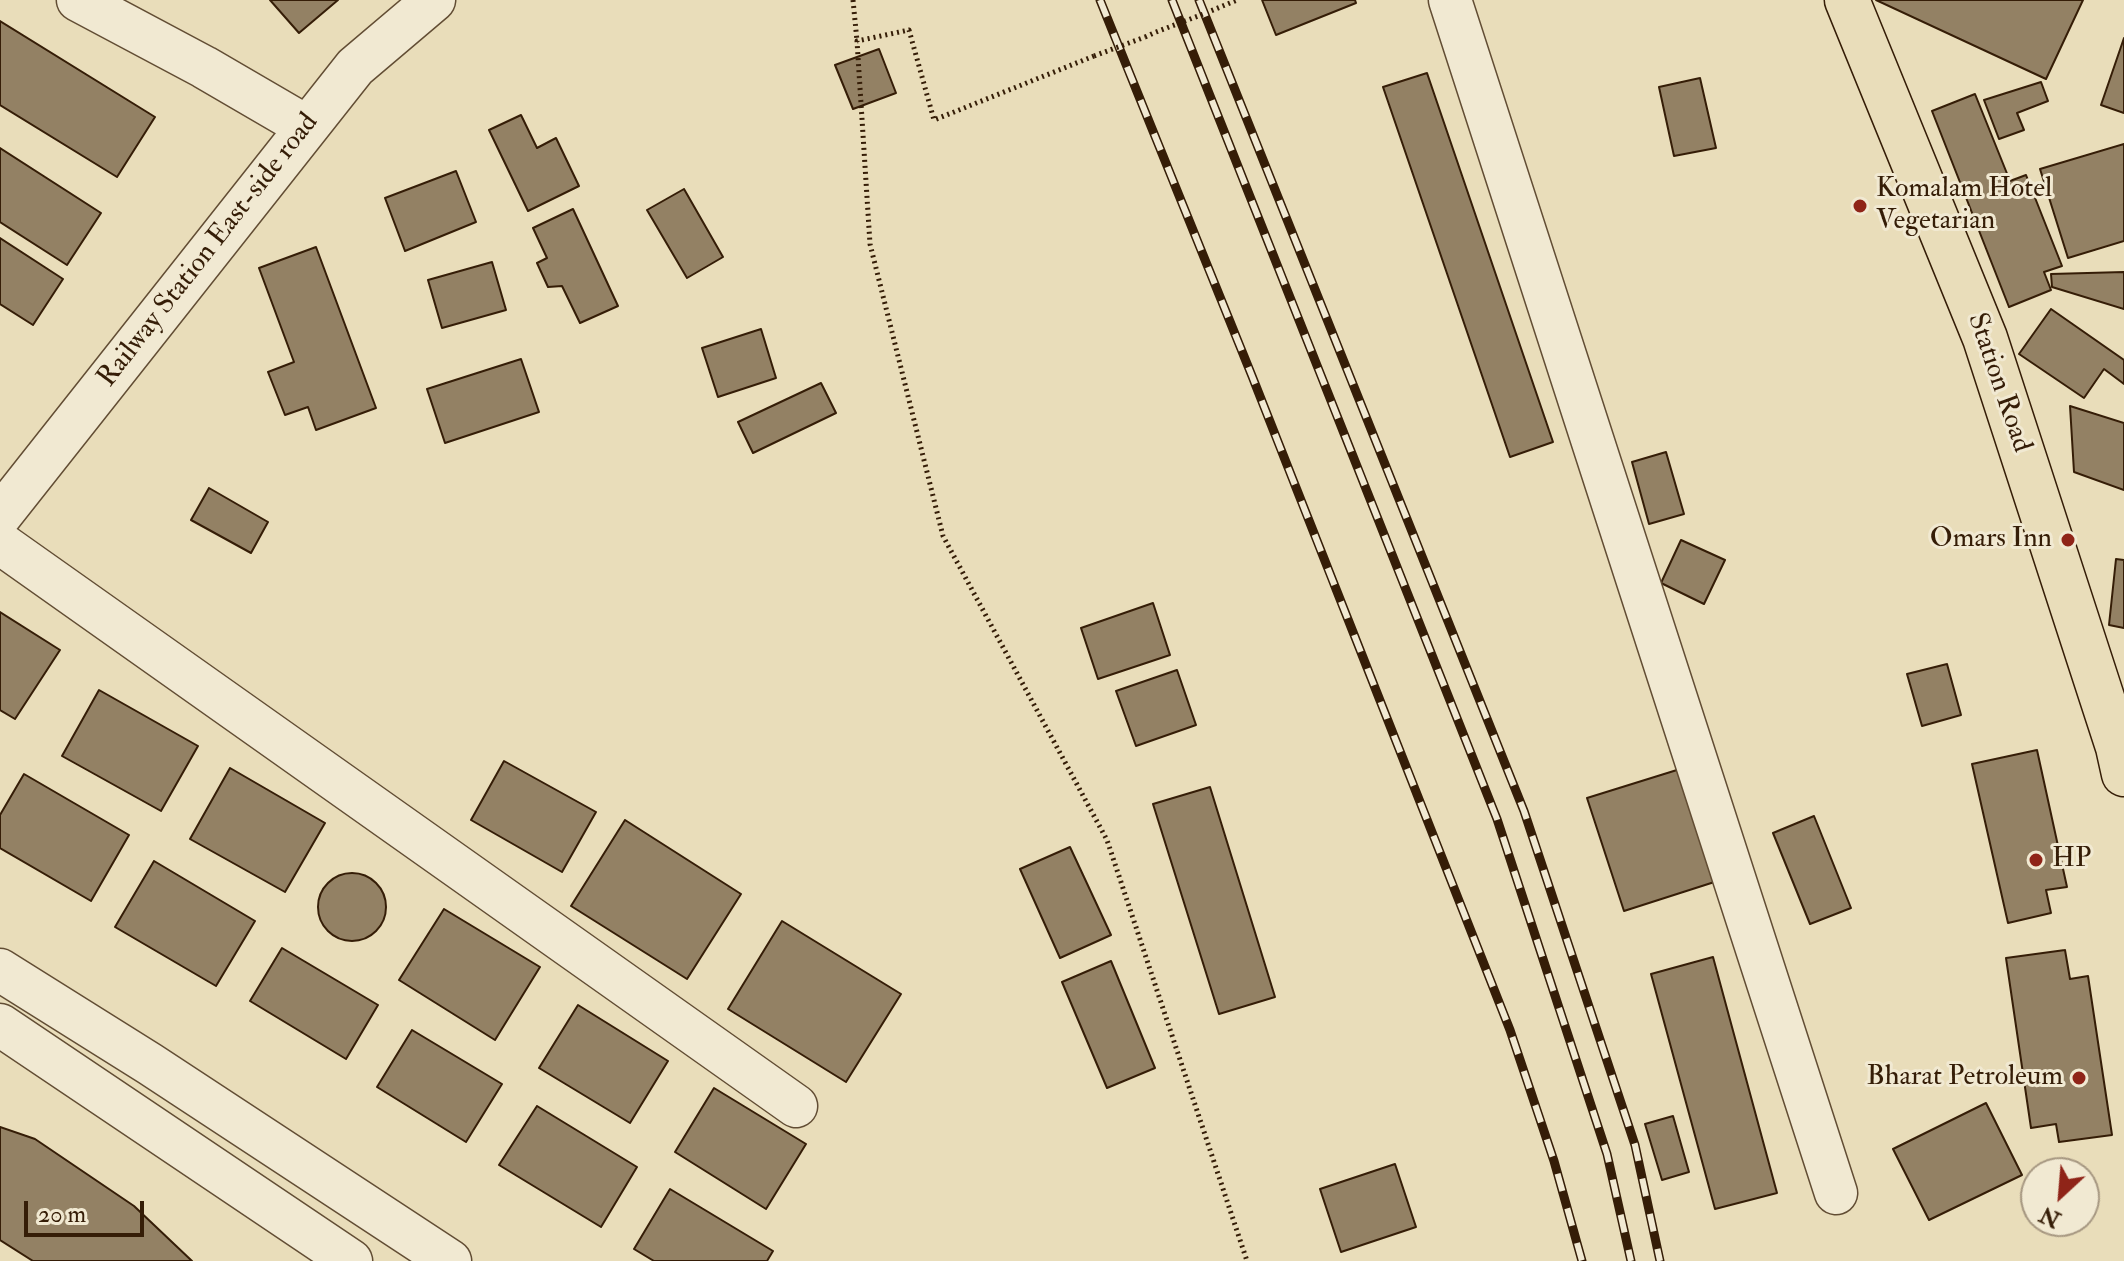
<!DOCTYPE html>
<html>
<head>
<meta charset="utf-8">
<style>
  body { margin:0 }
  #map { position:relative; width:2124px; height:1261px; overflow:hidden; background:#e9ddba; font-family:"IM FELL Double Pica",serif }
  canvas { display:block }
  .north { position:absolute; left:2020px; top:1157px; width:80px; height:80px; box-sizing:border-box; background:#f1e9d2; border:2px solid #a69781; border-radius:50%; rotate:206deg; font-size:22px; font-weight:700; line-height:32px; text-align:center; color:#351d07 }
  .north::after { content:''; display:block; margin:auto; width:28px; height:36px; background:#8f2418; clip-path:polygon(50% 0,100% 100%,50% 72%,0 100%) }
  .scale { position:absolute; left:24px; top:1201px; width:120px; height:36px; box-sizing:border-box; border:4px solid #351d07; border-top:0; padding-left:10px; font-size:24px; line-height:28px; white-space:nowrap; color:#351d07; -webkit-text-stroke:6px #f1e9d2; paint-order:stroke }
</style>
</head>
<body>
<div id="map">
<canvas width="2124" height="1261"></canvas>
<div class="north">N</div>
<div class="scale">20 m</div>
</div>
<script>
const ctx = document.querySelector('canvas').getContext('2d');
ctx.lineJoin = 'round';
function fillPath(path, color) { ctx.fillStyle = color; ctx.fill(path, 'evenodd'); }
const shape = rows => new Path2D(rows.map(r => 'M' + r).join(''));
function strokePath(path, color, width, dash) { ctx.strokeStyle = color; ctx.lineWidth = width; ctx.lineCap = dash ? 'butt' : 'round'; ctx.setLineDash(dash || []); ctx.stroke(path); }
function label(font, color, halo, rows, align = 'center') {
  ctx.font = font + ' "IM FELL Double Pica",serif'; ctx.lineWidth = 6; ctx.setLineDash([]); ctx.textBaseline = 'middle'; ctx.strokeStyle = halo; ctx.fillStyle = color; for (const [text, x, y, turn = 0] of rows) {
    ctx.save(); ctx.translate(x, y); ctx.rotate((+turn || 0) * Math.PI / 180); ctx.textAlign = isNaN(turn) ? turn : align; if (halo) ctx.strokeText(text, 0, 0); ctx.fillText(text, 0, 0); ctx.restore();
  }
}
const building = shape([
  [270,0,338,0,299,33,270,0],
  [1262,0,1355,0,1356,3,1276,35,1262,0],
  [1876,0,2083,0,2046,79,1876,0],
  [0,21,155,117,117,177,0,105,0,21],
  [2124,38,2124,113,2101,105,2124,38],
  [879,49,896,93,853,109,835,65,879,49],
  [1427,73,1553,442,1510,457,1383,87,1427,73],
  [1700,78,1716,148,1674,156,1659,87,1700,78],
  [2041,82,2048,101,2017,113,2024,130,1999,139,1984,100,2041,82],
  [1975,94,2010,181,2026,175,2062,266,2044,272,2051,290,2009,307,1932,111,1975,94],
  [521,115,537,148,556,138,579,186,528,211,489,130,521,115],
  [2124,144,2124,241,2068,258,2040,169,2124,144],
  [0,148,101,213,67,265,0,222,0,148],
  [456,171,476,222,405,251,385,198,456,171],
  [684,189,723,257,687,278,647,210,684,189],
  [573,209,618,306,580,323,562,286,548,287,537,263,547,258,533,228,573,209],
  [0,238,63,279,33,325,0,304,0,238],
  [316,247,376,408,316,430,308,407,285,415,268,372,294,362,259,268,316,247],
  [492,262,506,310,442,328,428,280,492,262],
  [2124,272,2124,309,2052,287,2051,274,2124,272],
  [2051,309,2124,360,2124,384,2104,369,2084,398,2019,354,2051,309],
  [761,329,776,378,718,397,702,348,761,329],
  [521,359,539,412,445,443,427,389,521,359],
  [821,383,836,413,753,453,738,422,821,383],
  [2070,406,2124,423,2124,490,2074,472,2070,406],
  [1666,452,1684,514,1649,524,1632,462,1666,452],
  [209,488,268,522,251,553,191,520,209,488],
  [1681,540,1725,560,1704,604,1661,583,1681,540],
  [2116,559,2124,560,2124,628,2109,625,2116,559],
  [1153,603,1170,655,1098,679,1081,628,1153,603],
  [0,612,60,650,15,719,0,710,0,612],
  [1947,664,1961,715,1922,726,1907,674,1947,664],
  [1177,670,1196,725,1136,746,1116,691,1177,670],
  [99,690,198,746,161,811,62,756,99,690],
  [2037,750,2067,887,2046,890,2051,913,2008,923,1972,764,2037,750],
  [504,761,596,812,562,872,471,820,504,761],
  [1693,765,1730,877,1624,911,1587,798,1693,765],
  [230,768,325,823,285,892,190,839,230,768],
  [24,774,129,835,91,901,0,848,0,815,24,774],
  [1210,787,1275,997,1219,1014,1153,804,1210,787],
  [1814,816,1851,908,1810,924,1773,833,1814,816],
  [625,820,741,894,687,979,571,906,625,820],
  [1070,847,1111,935,1060,958,1020,869,1070,847],
  [154,861,255,921,216,986,115,927,154,861],
  '318 907a34 34 0 1 1 68 0a34 34 0 1 1-68 0Z',
  [444,909,540,967,495,1040,399,980,444,909],
  [782,921,901,994,846,1082,728,1009,782,921],
  [282,948,378,1005,346,1059,250,1001,282,948],
  [2065,950,2070,979,2088,976,2112,1135,2059,1142,2056,1124,2031,1128,2006,958,2065,950],
  [1713,957,1777,1193,1715,1209,1651,974,1713,957],
  [1111,961,1155,1068,1107,1088,1062,982,1111,961],
  [578,1005,668,1061,630,1123,539,1068,578,1005],
  [412,1030,502,1084,466,1142,377,1087,412,1030],
  [714,1088,806,1144,766,1209,675,1152,714,1088],
  [1986,1103,2022,1175,1929,1220,1893,1149,1986,1103],
  [537,1106,637,1167,601,1227,499,1165,537,1106],
  [1673,1116,1689,1172,1662,1180,1645,1124,1673,1116],
  [0,1127,35,1139,134,1206,192,1261,33,1261,0,1240,0,1127],
  [1395,1164,1416,1227,1341,1252,1320,1189,1395,1164],
  [670,1189,773,1251,767,1261,654,1261,634,1249,670,1189]
]);
fillPath(building, '#938164');
strokePath(building, '#351d07', 2);
const minor = shape([
  [78,0,204,67,307,127],
  [1450,0,1836,1193],
  [0,516,355,67,434,0],
  [0,543,796,1106],
  [0,970,150,1064,450,1261],
  [0,1025,351,1261]
]);
const major = shape([
  [1847,0,1985,338,2118,747,2124,774]
]);
strokePath(minor, '#624d34', 45);
strokePath(major, '#351d07', 47);
strokePath(shape([
  [853,0,857,41],
  [1206,13,1237,0],
  [1145,37,1156,32],
  [1094,56,934,120,909,30,857,41,870,244,943,536,1107,840,1247,1261]
]), '#351d07', 5, [2, 4]);
strokePath(minor, '#f1e9d2', 42);
strokePath(major, '#e9ddba', 44);
const rail = shape([
  [1100,0,1252,376,1510,1030,1554,1161,1582,1261],
  [1172,0,1497,819,1607,1154,1631,1261],
  [1199,0,1524,811,1635,1145,1660,1261]
]);
strokePath(rail, '#351d07', 9);
strokePath(rail, '#f1e9d2', 6, [18]);
strokePath(shape([
  [1156,32,1206,13],
  [1094,56,1145,37]
]), '#351d07', 5, [2, 4]);
for (const [x, y, r, color] of [
  [1860,206,8,"#8f2418"],
  [2068,540,8,"#8f2418"],
  [2036,860,8,"#8f2418"],
  [2079,1078,8,"#8f2418"]
]) { const dot = new Path2D(); dot.arc(x, y, r, 0, 2 * Math.PI); ctx.fillStyle = color; ctx.fill(dot); strokePath(dot, '#f1e9d2', 3); }
label('28px', '#351d07', '#f1e9d2', [
  ["Komalam Hotel",1876,190],
  ["Vegetarian",1876,222],
  ["Omars Inn",2052,540,"right"],
  ["HP",2052,860],
  ["Bharat Petroleum",2063,1078,"right"]
], 'left');
label('28px', '#351d07', '#f1e9d2', [
  ["Railway Station East-side road",209,251,-52],
  ["Station Road",1998,383,71]
]);
</script>
</body>
</html>
